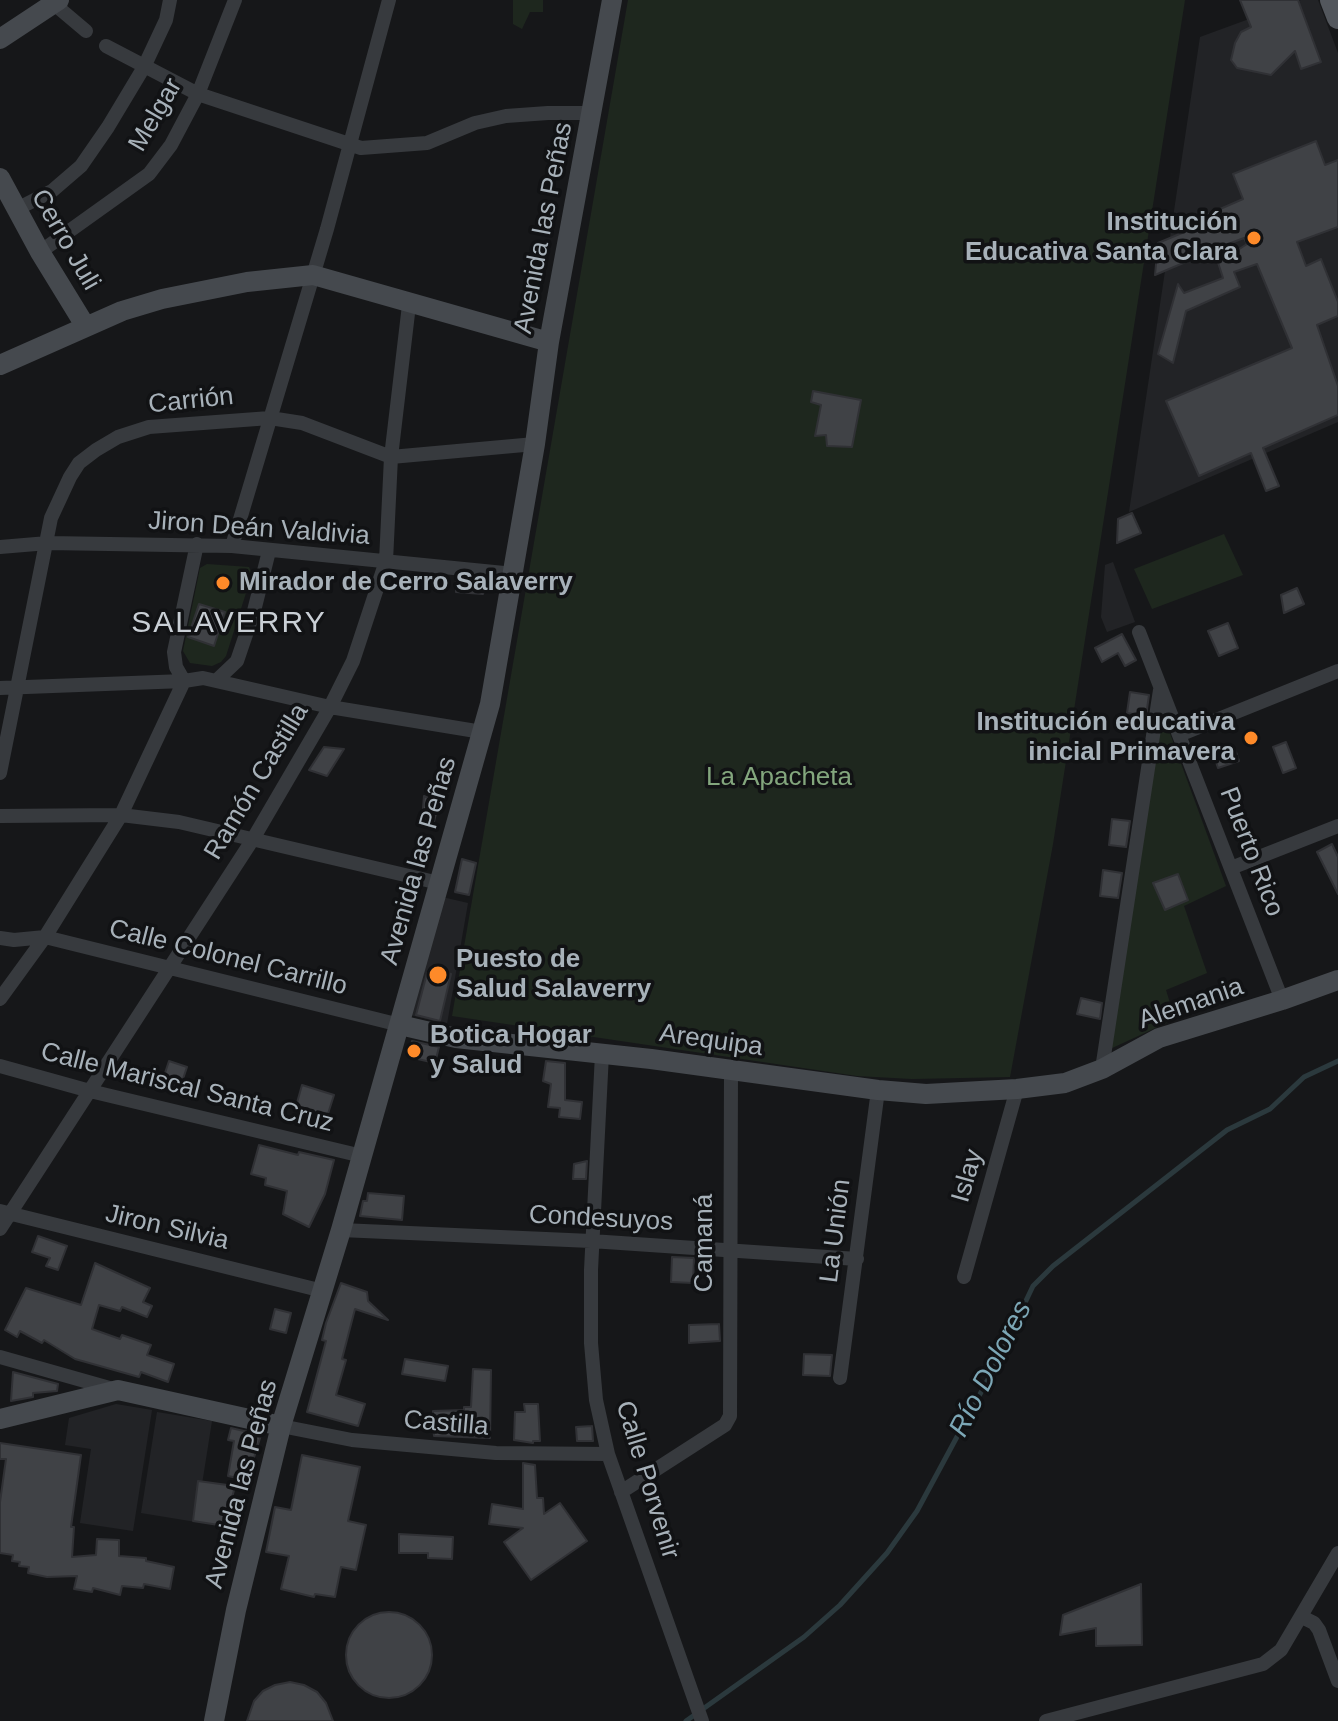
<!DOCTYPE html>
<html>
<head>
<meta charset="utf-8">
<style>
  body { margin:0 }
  canvas { display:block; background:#161719 }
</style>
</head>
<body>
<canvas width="1338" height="1721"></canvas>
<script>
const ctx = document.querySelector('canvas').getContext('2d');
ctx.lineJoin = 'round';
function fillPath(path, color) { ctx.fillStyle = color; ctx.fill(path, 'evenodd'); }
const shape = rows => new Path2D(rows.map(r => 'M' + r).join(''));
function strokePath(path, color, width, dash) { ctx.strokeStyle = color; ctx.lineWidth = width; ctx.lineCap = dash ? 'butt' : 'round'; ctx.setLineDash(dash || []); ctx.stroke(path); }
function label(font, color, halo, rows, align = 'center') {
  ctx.font = font + ' Helvetica,sans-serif'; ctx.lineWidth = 7; ctx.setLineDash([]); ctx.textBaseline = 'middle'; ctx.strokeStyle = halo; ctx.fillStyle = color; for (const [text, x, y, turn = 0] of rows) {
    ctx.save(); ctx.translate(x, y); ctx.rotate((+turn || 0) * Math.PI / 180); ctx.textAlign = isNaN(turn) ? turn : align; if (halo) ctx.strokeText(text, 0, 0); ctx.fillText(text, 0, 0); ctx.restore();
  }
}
fillPath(shape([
  [1301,0,1318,0,1338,53,1338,422,1129,512,1200,37],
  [1113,562,1135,622,1107,632,1101,617,1105,565],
  [442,897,468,903,447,1024,410,1015],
  [116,1404,152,1410,133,1531,80,1523,91,1449,65,1445,69,1418],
  [157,1412,212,1421,196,1522,141,1513]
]), '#222326');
fillPath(shape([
  [513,0,543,0,543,12,530,12,522,29,513,24],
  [628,0,1185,0,1053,844,1010,1077,912,1079,857,1076,452,1016],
  [1224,534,1243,575,1152,609,1134,569],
  [207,564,249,567,252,574,226,656,221,662,212,666,190,663,183,651,200,568],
  [1161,709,1226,886,1184,906,1207,973,1166,990,1175,1019,1110,1049]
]), '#1e271e');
strokePath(shape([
  [686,1721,804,1637,840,1605,887,1553,917,1511,993,1370,1033,1286,1053,1266,1227,1130,1270,1109,1304,1077,1338,1061]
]), '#2b393d', 5);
const building = shape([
  [1240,0,1298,0,1321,62,1301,69,1295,51,1271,75,1237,68,1231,60,1235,43,1241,32,1251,27,1240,0],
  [1316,141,1325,165,1338,160,1338,227,1297,242,1306,266,1321,259,1338,302,1338,316,1317,325,1338,386,1338,415,1263,448,1279,486,1266,491,1251,453,1199,476,1166,401,1292,348,1257,264,1234,272,1240,287,1186,311,1173,363,1158,354,1178,284,1184,293,1223,278,1214,250,1155,275,1158,243,1206,223,1204,216,1243,199,1233,174,1316,141],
  [1244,238,1247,244,1227,257,1223,246,1244,238],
  [813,391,861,400,852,447,827,446,826,435,815,436,821,405,811,402,813,391],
  [1132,513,1141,533,1117,543,1118,519,1132,513],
  [456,578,487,582,483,594,456,592,456,578],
  [1297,588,1304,604,1284,613,1281,595,1297,588],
  [199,604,225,612,214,646,188,637,199,604],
  [1228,623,1238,648,1219,656,1208,631,1228,623],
  [1122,634,1136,660,1125,666,1118,653,1102,662,1095,648,1122,634],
  [1130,692,1149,695,1146,716,1127,713,1130,692],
  [1286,742,1296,768,1283,773,1273,747,1286,742],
  [324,747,344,749,327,776,309,770,324,747],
  [1235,749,1239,761,1218,768,1214,756,1235,749],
  [424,796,439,803,433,825,422,820,424,796],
  [1112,819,1130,821,1126,847,1109,845,1112,819],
  [1332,844,1338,857,1338,894,1317,852,1332,844],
  [462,859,476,863,469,895,455,892,462,859],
  [1103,870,1122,873,1118,898,1100,896,1103,870],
  [1178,874,1188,900,1165,910,1153,883,1178,874],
  [435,970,451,974,440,1021,416,1015,427,973,434,975,435,970],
  [1081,998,1102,1003,1100,1019,1077,1014,1081,998],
  [412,1041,439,1047,435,1063,409,1057,412,1041],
  [169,1061,187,1067,178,1094,160,1088,169,1061],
  [546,1061,565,1063,565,1100,582,1102,580,1119,559,1117,560,1108,548,1107,551,1084,543,1081,546,1061],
  [302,1085,334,1095,326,1120,295,1110,302,1085],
  [259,1145,298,1155,299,1152,334,1160,325,1194,309,1227,283,1214,287,1191,265,1185,266,1178,251,1174,259,1145],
  [587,1161,586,1179,573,1179,574,1164,587,1161],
  [368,1193,404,1196,402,1220,360,1216,363,1201,367,1201,368,1193],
  [38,1236,67,1246,58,1270,46,1266,50,1258,32,1252,38,1236],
  [672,1257,694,1258,693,1283,671,1282,672,1257],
  [95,1263,150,1288,143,1302,152,1306,147,1317,122,1307,120,1311,99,1305,92,1329,120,1339,122,1335,151,1345,147,1355,174,1364,168,1382,141,1372,139,1377,75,1359,44,1340,42,1343,20,1331,17,1337,5,1330,26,1288,81,1305,95,1263],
  [341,1283,367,1292,368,1301,388,1320,355,1309,342,1359,346,1360,336,1395,365,1404,358,1426,307,1412,326,1341,322,1340,326,1323,341,1283],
  [275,1309,291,1313,286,1333,270,1329,275,1309],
  [719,1324,720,1341,689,1343,689,1325,719,1324],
  [804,1354,832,1355,830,1376,803,1375,804,1354],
  [405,1359,448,1366,445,1381,402,1374,405,1359],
  [473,1369,491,1370,490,1438,434,1436,433,1428,425,1428,424,1415,433,1415,433,1411,464,1410,464,1407,471,1407,473,1369],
  [13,1372,58,1384,57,1391,33,1393,33,1397,11,1401,13,1372],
  [524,1404,538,1404,540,1441,533,1441,533,1443,514,1440,515,1412,525,1412,524,1404],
  [592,1426,593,1441,577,1441,576,1427,592,1426],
  [231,1428,261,1435,252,1464,254,1465,251,1481,228,1476,234,1441,228,1440,231,1428],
  [0,1443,81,1455,71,1527,74,1527,72,1557,96,1555,97,1539,119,1540,119,1556,146,1558,146,1561,174,1567,170,1589,144,1584,143,1588,122,1586,120,1595,93,1588,92,1592,74,1589,77,1576,47,1577,28,1573,29,1567,19,1566,20,1562,12,1561,13,1555,0,1553,0,1502,6,1459,0,1459,0,1443],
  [302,1455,360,1467,348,1521,366,1525,356,1570,341,1567,335,1597,315,1594,314,1597,281,1589,289,1556,266,1552,275,1507,291,1510,302,1455],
  [523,1463,535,1465,537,1498,543,1498,544,1514,560,1503,587,1541,531,1580,504,1542,523,1528,489,1524,492,1504,523,1509,523,1463],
  [198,1481,235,1486,225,1526,193,1521,198,1481],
  [399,1534,453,1537,452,1559,428,1558,428,1553,399,1553,399,1534],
  [1141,1584,1142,1645,1096,1646,1096,1628,1060,1635,1063,1615,1141,1584],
  '346 1655a43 43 0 1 1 86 0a43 43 0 1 1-86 0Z',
  [290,1682,304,1685,317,1692,326,1703,333,1721,247,1721,254,1701,263,1691,275,1685,290,1682]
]);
fillPath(building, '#404246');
strokePath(building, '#303135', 2);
strokePath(shape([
  [54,4,86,31],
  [106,46,198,94,361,148,427,143,475,123,506,116,548,113,592,113],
  [17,209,52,191,81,166,108,127,144,67,166,20,170,0],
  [40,252,149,174,171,145,198,94,235,0],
  [232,546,327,229,389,0],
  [0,547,48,543,232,546,514,574],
  [1139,632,1282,1000],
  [218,679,237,661,254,611,269,551],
  [0,688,184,681,203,678,330,707,482,732],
  [1179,735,1338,671],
  [0,773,51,518,70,477,79,463,96,450,118,437,149,427,270,418,302,423,391,457,535,444],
  [0,816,121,815,179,822,439,883],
  [1231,868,1338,826],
  [0,938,14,940,45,937,400,1025],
  [0,999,45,937,121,815,184,681,176,667,174,652,197,544],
  [602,1054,591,1270,591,1343,596,1400,608,1454,702,1721],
  [0,1066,90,1091,362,1156],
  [1102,1069,1160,690],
  [0,1211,323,1291],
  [0,1229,253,839,330,707,353,661,386,561,391,457,409,305],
  [341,1230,591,1241,857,1259],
  [964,1277,1017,1089],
  [0,1357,113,1389],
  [840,1378,878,1090],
  [281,1426,352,1440,496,1453,608,1454],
  [621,1492,725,1425,730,1416,731,1070],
  [1302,1617,1314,1623,1319,1630,1338,1681],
  [1046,1721,1263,1664,1281,1650,1338,1553]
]), '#373a3e', 14);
strokePath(shape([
  [0,39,59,0],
  [0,178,40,252,86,327],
  [0,365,122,311,162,299,247,282,313,275,549,342],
  [400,1025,456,1038,651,1059,878,1090,926,1094,1017,1089,1065,1083,1102,1069,1159,1038,1282,1000,1338,980],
  [0,1419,118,1390,281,1426],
  [214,1721,236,1610,281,1426,341,1230,490,704,535,444,549,342,612,0]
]), '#45494e', 20);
strokePath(shape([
  [1331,0,1338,18]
]), '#53575d', 22);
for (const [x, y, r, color] of [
  [1254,238,8,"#fe8a29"],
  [223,583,8,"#fe8a29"],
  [1251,738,8,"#fe8a29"],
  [438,975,10,"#fe8a29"],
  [414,1051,8,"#fe8a29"]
]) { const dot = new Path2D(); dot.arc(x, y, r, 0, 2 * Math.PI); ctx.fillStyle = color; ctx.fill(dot); strokePath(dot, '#111214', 3); }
label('26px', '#a7b1b9', '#111214', [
  ["Melgar",156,115,-60],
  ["Avenida las Peñas",544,228,-79],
  ["Cerro Juli",65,240,60],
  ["Carrión",191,401,-6],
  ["Jiron Deán Valdivia",259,529,4],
  ["Ramón Castilla",257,782,-59],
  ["Puerto Rico",1251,852,69],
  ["Avenida las Peñas",419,861,-74],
  ["Calle Colonel Carrillo",228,958,14],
  ["Alemania",1191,1004,-19],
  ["Arequipa",711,1041,8],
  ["Calle Mariscal Santa Cruz",187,1088,14],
  ["Islay",968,1176,-74],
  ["Condesuyos",601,1219,3],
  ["Jiron Silvia",167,1228,13],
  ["La Unión",836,1231,-83],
  ["Camaná",705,1243,-90],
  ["Castilla",446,1424,5],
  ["Calle Porvenir",647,1480,73],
  ["Avenida las Peñas",242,1484,-75]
]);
label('bold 26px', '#a7b1b9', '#111214', [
  ["Institución",1238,223,"right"],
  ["Educativa Santa Clara",1238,253,"right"],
  ["Mirador de Cerro Salaverry",239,583],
  ["Institución educativa",1235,723,"right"],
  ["inicial Primavera",1235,753,"right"],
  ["Puesto de",456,960],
  ["Salud Salaverry",456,990],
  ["Botica Hogar",430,1036],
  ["y Salud",430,1066]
], 'left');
label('26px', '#83a67d', '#111214', [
  ["La Apacheta",779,778]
]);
label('italic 28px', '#7ca7b6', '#111214', [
  ["Río Dolores",991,1369,-63]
]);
ctx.letterSpacing = '2px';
label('30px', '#c9cfd5', '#111214', [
  ["SALAVERRY",229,624]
]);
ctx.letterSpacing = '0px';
</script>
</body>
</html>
